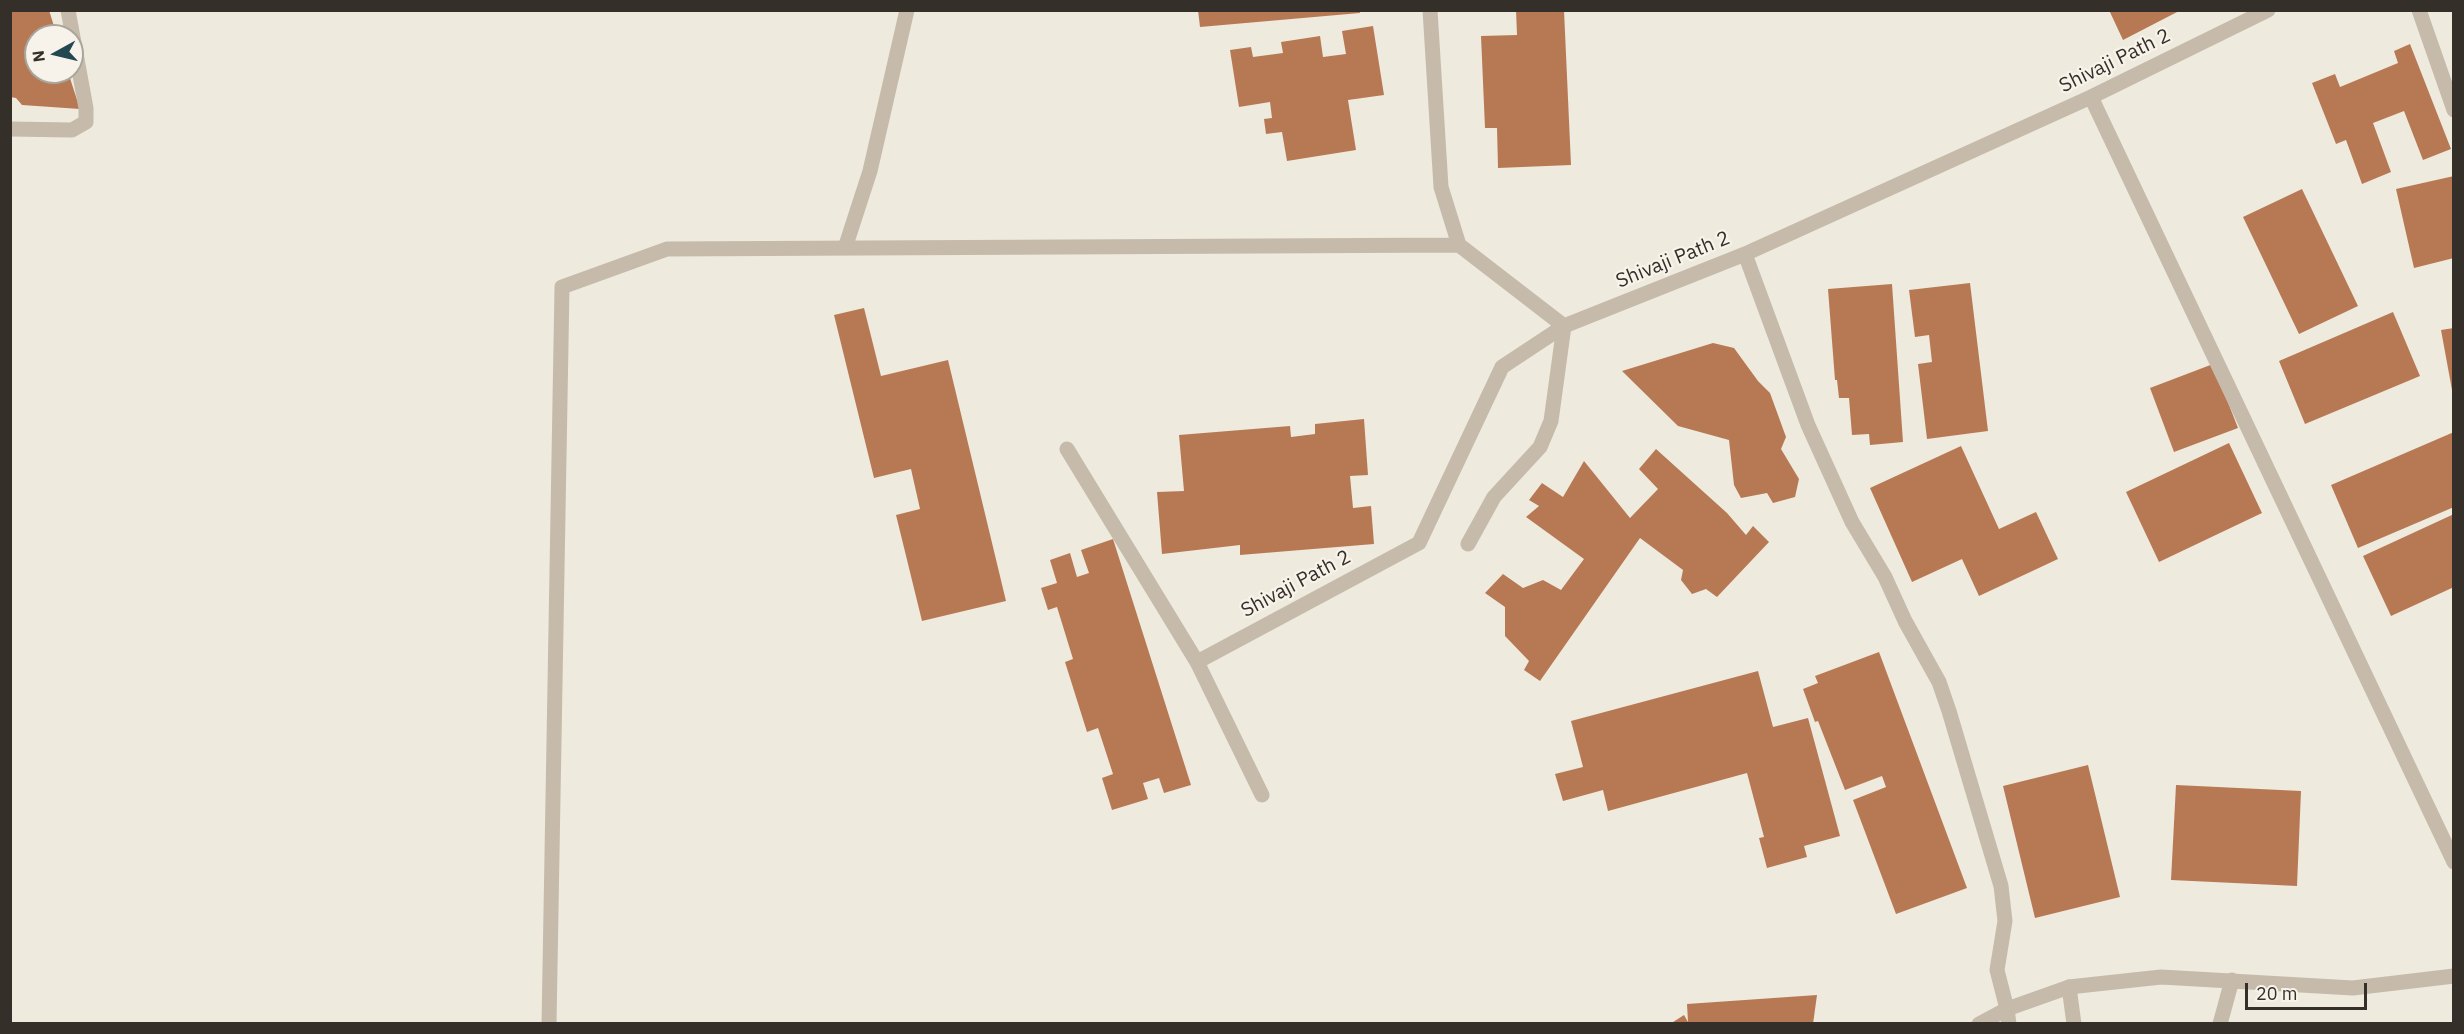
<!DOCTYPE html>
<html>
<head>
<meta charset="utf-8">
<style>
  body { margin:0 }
  #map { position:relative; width:2464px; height:1034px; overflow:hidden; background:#efeade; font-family:"IBM Plex Sans",sans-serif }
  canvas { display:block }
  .frame { position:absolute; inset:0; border:12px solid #352f29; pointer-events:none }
  .north { position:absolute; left:24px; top:24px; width:60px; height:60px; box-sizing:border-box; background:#f8f3ea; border:2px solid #aaa59d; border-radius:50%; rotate:262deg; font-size:16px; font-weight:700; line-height:24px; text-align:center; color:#352f29 }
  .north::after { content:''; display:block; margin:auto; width:21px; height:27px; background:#244851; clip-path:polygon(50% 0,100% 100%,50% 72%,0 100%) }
  .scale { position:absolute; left:2245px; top:983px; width:122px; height:27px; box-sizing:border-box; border:3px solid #352f29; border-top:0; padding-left:8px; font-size:18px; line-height:21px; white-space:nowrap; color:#352f29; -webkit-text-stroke:4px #f8f3ea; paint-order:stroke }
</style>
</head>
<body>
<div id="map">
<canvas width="2464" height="1034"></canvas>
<div class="frame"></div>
<div class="north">N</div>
<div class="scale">20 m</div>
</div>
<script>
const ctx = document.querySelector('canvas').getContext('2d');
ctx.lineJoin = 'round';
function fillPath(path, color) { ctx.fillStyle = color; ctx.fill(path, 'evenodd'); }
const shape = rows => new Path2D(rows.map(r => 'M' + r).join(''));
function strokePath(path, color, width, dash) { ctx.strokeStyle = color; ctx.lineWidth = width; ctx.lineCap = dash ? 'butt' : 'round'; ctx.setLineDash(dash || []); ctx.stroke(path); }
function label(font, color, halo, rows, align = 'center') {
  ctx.font = font + ' "IBM Plex Sans",sans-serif'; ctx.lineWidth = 4.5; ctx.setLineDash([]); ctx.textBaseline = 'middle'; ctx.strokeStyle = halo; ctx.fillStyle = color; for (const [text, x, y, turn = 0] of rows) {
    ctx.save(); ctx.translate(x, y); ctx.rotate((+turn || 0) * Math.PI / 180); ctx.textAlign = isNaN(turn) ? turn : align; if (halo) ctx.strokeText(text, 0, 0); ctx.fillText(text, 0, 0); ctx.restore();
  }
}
fillPath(shape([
  [10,10,49,10,57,36,36,36,36,72,68,72,80,109,22,105,16,98,10,97],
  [1198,10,1360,10,1360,13,1200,27],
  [1516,10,1564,10,1571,165,1498,168,1497,128,1485,128,1481,36,1517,35],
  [2109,10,2181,10,2123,40],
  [1373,26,1384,95,1348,100,1356,150,1287,161,1282,132,1266,134,1264,119,1272,118,1270,102,1239,107,1230,50,1251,47,1253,57,1283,53,1281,42,1320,36,1323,57,1346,54,1342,31],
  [2410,44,2451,149,2423,160,2404,111,2373,123,2391,172,2362,184,2346,140,2336,144,2312,83,2335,74,2340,87,2398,63,2394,51],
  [2454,176,2454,258,2414,268,2396,189],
  [2302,189,2358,306,2299,334,2243,217],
  [1970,283,1988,431,1927,439,1918,364,1932,362,1929,335,1915,337,1909,290],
  [1892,284,1903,442,1870,445,1869,434,1852,435,1849,398,1839,398,1837,380,1835,380,1828,289],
  [864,308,881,376,948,360,1006,601,922,621,896,515,920,509,911,469,874,478,834,315],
  [2393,312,2420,376,2305,424,2279,361],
  [2454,328,2454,390,2452,390,2441,330],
  [1713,343,1734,348,1758,381,1770,393,1786,437,1781,449,1799,479,1795,497,1773,503,1767,493,1741,498,1734,485,1729,440,1678,426,1622,371],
  [2213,364,2238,428,2174,452,2150,388],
  [1364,419,1368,475,1350,476,1353,508,1371,506,1374,544,1240,555,1240,545,1162,554,1157,492,1184,491,1179,435,1290,426,1291,437,1315,434,1315,424],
  [2454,432,2454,507,2358,548,2331,485],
  [2229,443,2262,513,2159,562,2126,492],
  [1961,446,1999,529,2036,512,2058,559,1979,596,1962,559,1912,582,1870,488],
  [1656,449,1727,513,1746,535,1753,526,1769,542,1717,597,1706,589,1692,594,1681,580,1683,570,1640,538,1540,681,1524,670,1529,661,1505,636,1505,607,1485,593,1503,574,1523,588,1543,580,1561,590,1584,559,1526,517,1539,506,1529,500,1542,483,1563,497,1584,461,1630,518,1658,489,1639,469],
  [2454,514,2454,587,2391,616,2363,556],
  [1113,539,1191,785,1164,793,1159,778,1143,783,1148,799,1112,810,1102,778,1113,774,1098,728,1087,732,1065,662,1073,659,1057,607,1048,610,1041,588,1057,583,1050,560,1070,553,1077,577,1089,573,1081,550],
  [1879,652,1967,888,1896,914,1853,800,1886,787,1882,776,1845,790,1818,721,1815,722,1803,689,1818,683,1815,676],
  [1758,671,1773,727,1808,718,1840,836,1804,846,1807,857,1767,868,1759,838,1764,837,1747,773,1608,811,1603,790,1563,801,1555,774,1583,767,1571,721],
  [2088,765,2120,897,2035,918,2003,786],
  [2176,785,2301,791,2297,886,2171,880],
  [1817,995,1813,1024,1670,1024,1684,1015,1688,1022,1687,1004]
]), '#b77954');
strokePath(shape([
  [2069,987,2074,1024],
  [2007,1009,2009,1024],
  [2220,1024,2232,980]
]), '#c6bbab', 15);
strokePath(shape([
  [1430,10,1441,187,1459,245,1564,326],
  [2419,10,2454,110],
  [2091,97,2454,862],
  [10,129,72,130,86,122,86,108,68,10],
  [845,248,870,171,907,10],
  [1745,254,1808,425,1852,522,1885,577,1905,621,1939,682,1949,711,2001,886,2005,921,1997,970,2007,1009],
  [1067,449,1197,662,1262,795],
  [1468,544,1494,497,1540,447,1551,421,1564,326],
  [1197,662,1419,543,1502,367,1564,326,1745,254,2091,97,2268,10],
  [549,1024,562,287,667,249,1459,245],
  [1979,1024,2007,1009,2069,987,2161,977,2353,988,2454,976]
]), '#c6bbab', 15);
label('20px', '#352f29', '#f8f3ea', [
  ["Shivaji Path 2",2115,61,-26],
  ["Shivaji Path 2",1673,260,-22],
  ["Shivaji Path 2",1296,584,-28]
]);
</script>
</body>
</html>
